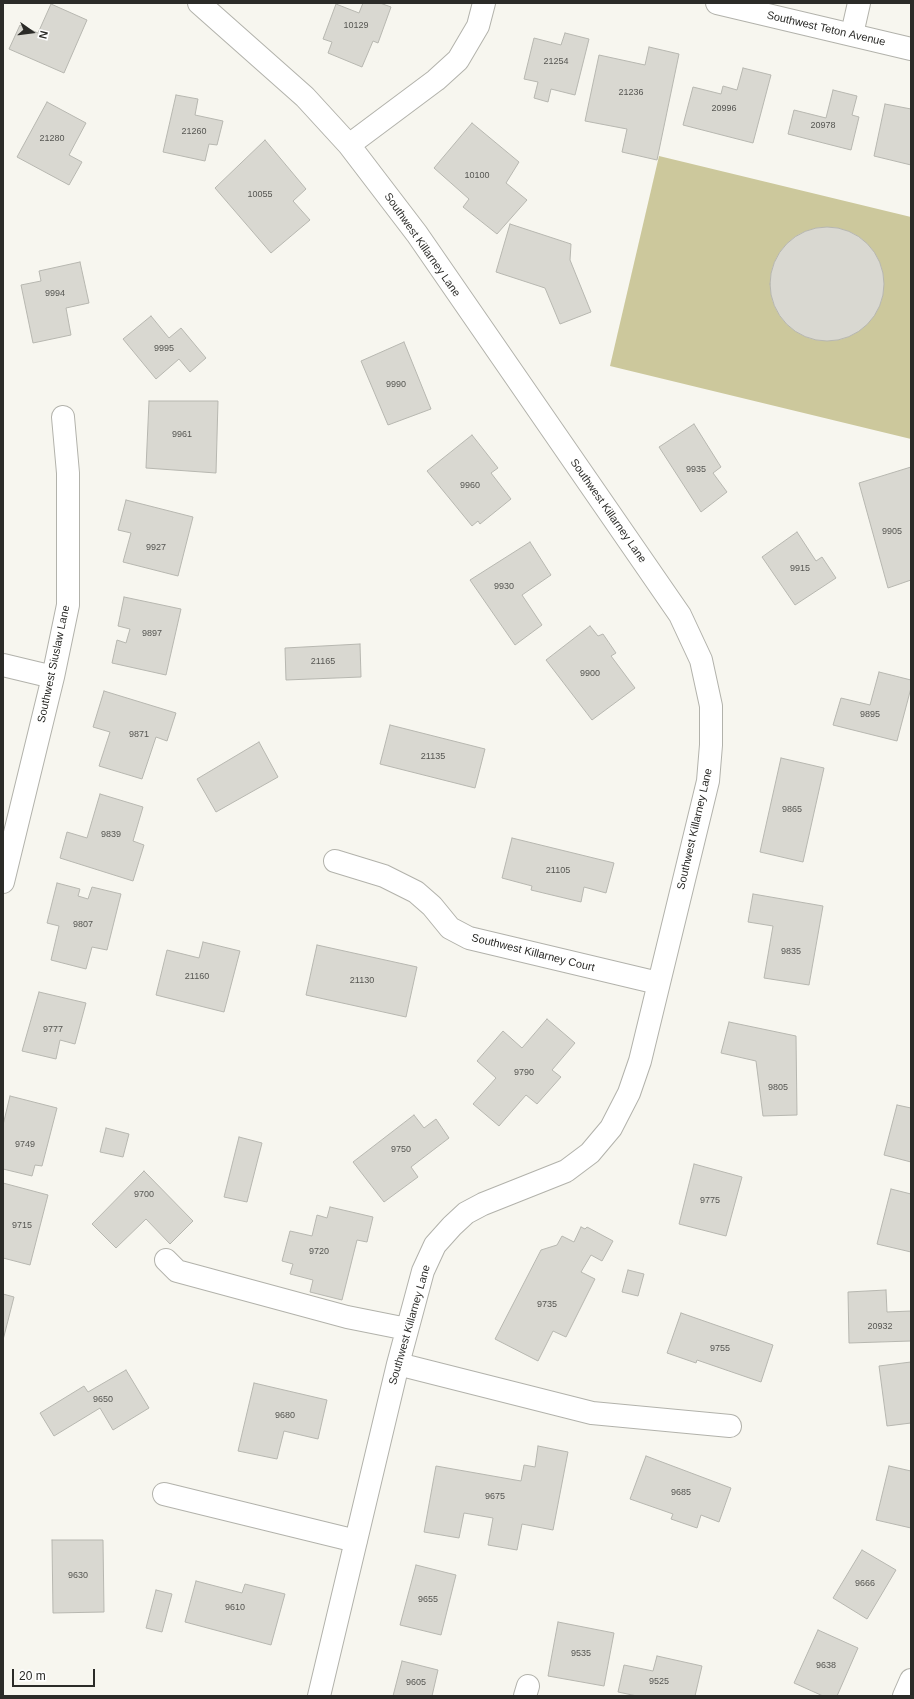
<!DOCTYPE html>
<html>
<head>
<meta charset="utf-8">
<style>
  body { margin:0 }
  #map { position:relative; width:914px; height:1699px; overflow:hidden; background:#f7f6ef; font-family:Helvetica,sans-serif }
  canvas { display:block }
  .frame { position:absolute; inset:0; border:4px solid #2b2b28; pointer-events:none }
  .north { position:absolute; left:12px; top:12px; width:40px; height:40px; -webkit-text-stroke:3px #fff; paint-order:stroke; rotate:104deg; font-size:11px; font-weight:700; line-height:16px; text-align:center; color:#2b2b28 }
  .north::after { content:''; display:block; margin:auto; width:14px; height:18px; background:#2b2b28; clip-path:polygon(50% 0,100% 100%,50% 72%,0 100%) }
  .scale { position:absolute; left:12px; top:1669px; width:83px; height:18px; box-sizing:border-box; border:2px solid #2b2b28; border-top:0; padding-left:5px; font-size:12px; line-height:14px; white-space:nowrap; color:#2b2b28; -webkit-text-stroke:3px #fff; paint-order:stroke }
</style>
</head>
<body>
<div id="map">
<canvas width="914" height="1699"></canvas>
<div class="frame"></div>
<div class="north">N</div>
<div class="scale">20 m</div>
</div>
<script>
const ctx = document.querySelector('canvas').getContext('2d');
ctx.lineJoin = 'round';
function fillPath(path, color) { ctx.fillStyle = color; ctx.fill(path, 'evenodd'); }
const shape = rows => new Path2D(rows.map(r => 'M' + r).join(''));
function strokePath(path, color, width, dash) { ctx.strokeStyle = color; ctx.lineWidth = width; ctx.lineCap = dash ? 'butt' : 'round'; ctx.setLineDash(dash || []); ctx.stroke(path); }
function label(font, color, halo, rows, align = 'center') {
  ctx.font = font + ' Helvetica,sans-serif'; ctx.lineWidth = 3; ctx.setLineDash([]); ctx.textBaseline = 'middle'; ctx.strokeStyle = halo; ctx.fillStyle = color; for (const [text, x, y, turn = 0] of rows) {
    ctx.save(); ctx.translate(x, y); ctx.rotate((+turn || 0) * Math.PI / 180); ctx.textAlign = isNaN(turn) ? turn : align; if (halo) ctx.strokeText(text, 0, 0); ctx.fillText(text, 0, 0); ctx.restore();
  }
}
fillPath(shape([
  [659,156,911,217,911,439,610,366]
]), '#ccc89c');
const building = shape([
  [363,3,380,3,391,7,378,43,373,41,362,67,328,53,332,42,323,39,336,4,359,13,363,3],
  [51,4,87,20,64,73,9,49,20,25,38,33,51,4],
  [565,33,589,39,575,95,551,89,548,102,534,98,538,82,524,79,534,38,561,45,565,33],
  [649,47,679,54,657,160,622,152,627,129,585,121,599,55,645,65,649,47],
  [743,68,771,75,753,143,683,125,693,87,721,94,723,86,737,90,743,68],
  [833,90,857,96,852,115,859,117,851,150,788,134,794,110,826,118,833,90],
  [176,95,198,99,195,115,223,121,217,145,209,144,205,161,163,152,176,95],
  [47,102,86,123,69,155,82,162,69,185,17,157,47,102],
  [885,104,911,109,911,165,874,156,885,104],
  [472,123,519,162,506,183,527,200,497,234,463,207,469,199,434,168,472,123],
  [265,140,306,189,293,201,310,220,271,253,215,188,265,140],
  [510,224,571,244,570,260,591,312,560,324,545,288,496,272,510,224],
  '770 284a57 57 0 1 1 114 0a57 57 0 1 1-114 0Z',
  [80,262,89,303,66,308,71,335,33,343,21,285,41,281,39,271,80,262],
  [151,316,169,338,181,328,206,358,190,372,179,359,156,379,123,339,151,316],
  [404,342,431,409,388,425,361,361,404,342],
  [149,401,218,401,216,473,146,468,149,401],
  [694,424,721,467,713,473,727,492,701,512,659,447,694,424],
  [472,435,498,468,491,473,511,499,480,524,478,521,472,526,427,471,472,435],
  [911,467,911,580,888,588,859,483,911,467],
  [126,500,193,517,178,576,123,562,131,533,118,530,126,500],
  [797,532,816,561,822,557,836,578,795,605,762,557,797,532],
  [530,542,551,575,522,595,542,625,515,645,470,580,530,542],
  [124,597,181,609,166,675,112,663,117,640,126,643,130,629,118,626,124,597],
  [590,626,598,636,603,634,616,653,611,656,635,688,592,720,546,660,590,626],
  [360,644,361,677,286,680,285,648,360,644],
  [879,672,911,680,911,688,897,741,833,725,841,698,870,705,879,672],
  [104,691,176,713,167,741,156,737,142,779,99,766,110,732,93,727,104,691],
  [390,725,485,749,475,788,380,764,390,725],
  [259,742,278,777,216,812,197,779,259,742],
  [781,758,824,768,803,862,760,852,781,758],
  [100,794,143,807,133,841,144,845,133,881,60,858,67,832,87,838,100,794],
  [512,838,614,863,606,893,584,887,581,902,531,890,532,886,502,878,512,838],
  [57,883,80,889,78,896,88,899,92,887,121,894,107,950,92,947,86,969,51,960,59,926,47,923,57,883],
  [753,894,823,906,809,985,764,978,773,926,748,922,753,894],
  [203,942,240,951,224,1012,156,995,167,950,199,958,203,942],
  [317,945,417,967,406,1017,306,995,317,945],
  [39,992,86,1003,75,1044,60,1040,56,1059,22,1051,39,992],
  [547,1019,575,1043,552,1070,561,1077,537,1104,526,1095,499,1126,473,1104,496,1078,477,1061,503,1031,522,1048,547,1019],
  [729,1022,796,1036,797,1115,763,1116,756,1061,721,1053,729,1022],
  [10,1096,57,1108,42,1166,35,1165,32,1176,3,1169,3,1125,10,1096],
  [897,1105,911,1108,911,1162,884,1155,897,1105],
  [414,1115,424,1128,436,1119,449,1138,411,1167,418,1177,384,1202,353,1162,414,1115],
  [106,1128,129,1134,123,1157,100,1152,106,1128],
  [239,1137,262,1143,247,1202,224,1197,239,1137],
  [694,1164,742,1177,726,1236,679,1224,694,1164],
  [144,1171,193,1221,170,1244,146,1219,116,1248,92,1224,144,1171],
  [3,1183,48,1195,30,1265,3,1258,3,1183],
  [891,1189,911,1194,911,1252,877,1244,891,1189],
  [330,1207,373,1217,367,1242,357,1240,342,1300,310,1292,313,1280,290,1274,293,1264,282,1261,290,1231,312,1236,317,1215,327,1218,330,1207],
  [581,1227,585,1229,587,1227,613,1241,602,1261,591,1255,581,1272,595,1279,566,1337,553,1331,538,1361,495,1339,541,1250,557,1245,562,1236,574,1242,581,1227],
  [628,1270,644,1274,638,1296,622,1292,628,1270],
  [886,1290,887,1312,911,1311,911,1341,849,1343,848,1292,886,1290],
  [3,1294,14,1297,3,1340,3,1294],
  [681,1313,773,1345,761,1382,697,1360,696,1363,667,1353,681,1313],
  [911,1362,911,1423,887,1426,879,1366,911,1362],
  [126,1370,149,1408,113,1430,100,1408,54,1436,40,1413,84,1386,88,1392,126,1370],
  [254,1383,327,1400,318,1439,284,1431,277,1459,238,1451,254,1383],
  [538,1446,568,1452,553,1530,522,1524,517,1550,488,1545,493,1518,464,1513,459,1538,424,1532,436,1466,521,1481,524,1465,535,1467,538,1446],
  [646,1456,731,1488,719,1522,701,1515,697,1528,671,1519,673,1514,630,1499,646,1456],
  [889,1466,911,1471,911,1528,876,1520,889,1466],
  [52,1540,103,1540,104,1612,53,1613,52,1540],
  [862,1550,896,1570,867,1619,833,1598,862,1550],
  [416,1565,456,1575,441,1635,400,1625,416,1565],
  [196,1581,242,1593,245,1584,285,1594,271,1645,185,1622,196,1581],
  [156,1590,172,1594,162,1632,146,1628,156,1590],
  [558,1622,614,1633,604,1686,548,1676,558,1622],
  [818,1630,858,1648,837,1696,823,1696,794,1683,818,1630],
  [657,1656,702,1666,695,1696,637,1696,618,1692,624,1665,653,1671,657,1656],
  [402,1661,438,1670,432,1696,393,1696,402,1661]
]);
fillPath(building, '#d9d8d1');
strokePath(building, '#b7b7b0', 1);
const minor = shape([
  [199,3,305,97,349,145,417,234,680,615,701,660,711,706,711,745,708,781,640,1061,629,1093,611,1128,590,1153,566,1171,483,1204,466,1213,452,1226,435,1245,423,1271,398,1364,319,1696],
  [717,3,911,49],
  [852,34,859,3],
  [349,145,436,80,458,60,478,26,484,3],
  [3,665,53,677],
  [335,861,384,876,416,892,432,906,450,928,469,938,658,983],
  [3,882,53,677,68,605,68,473,63,417],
  [166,1260,177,1271,347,1317,407,1329],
  [398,1364,592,1413,730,1426],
  [164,1494,356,1541],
  [525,1696,528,1686],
  [904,1696,911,1680]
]);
strokePath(minor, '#b2b2ab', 24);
strokePath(minor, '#fff', 22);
label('9px', '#565652', null, [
  ["10129",356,26],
  ["21254",556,62],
  ["21236",631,93],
  ["20996",724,109],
  ["20978",823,126],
  ["21260",194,132],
  ["21280",52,139],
  ["10100",477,176],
  ["10055",260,195],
  ["9994",55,294],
  ["9995",164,349],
  ["9990",396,385],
  ["9961",182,435],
  ["9935",696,470],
  ["9960",470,486],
  ["9905",892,532],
  ["9927",156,548],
  ["9915",800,569],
  ["9930",504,587],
  ["9897",152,634],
  ["21165",323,662],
  ["9900",590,674],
  ["9895",870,715],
  ["9871",139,735],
  ["21135",433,757],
  ["9865",792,810],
  ["9839",111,835],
  ["21105",558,871],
  ["9807",83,925],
  ["9835",791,952],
  ["21160",197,977],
  ["21130",362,981],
  ["9777",53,1030],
  ["9790",524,1073],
  ["9805",778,1088],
  ["9749",25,1145],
  ["9750",401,1150],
  ["9700",144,1195],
  ["9775",710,1201],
  ["9715",22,1226],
  ["9720",319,1252],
  ["9735",547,1305],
  ["20932",880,1327],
  ["9755",720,1349],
  ["9650",103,1400],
  ["9680",285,1416],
  ["9685",681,1493],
  ["9675",495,1497],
  ["9630",78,1576],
  ["9666",865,1584],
  ["9655",428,1600],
  ["9610",235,1608],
  ["9535",581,1654],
  ["9638",826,1666],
  ["9525",659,1682],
  ["9605",416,1683]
]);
label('11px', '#2b2b28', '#fff', [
  ["Southwest Teton Avenue",826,29,13],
  ["Southwest Killarney Lane",422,245,55],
  ["Southwest Killarney Lane",608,511,55],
  ["Southwest Siuslaw Lane",54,664,-78],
  ["Southwest Killarney Lane",695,829,-77],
  ["Southwest Killarney Court",533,953,14],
  ["Southwest Killarney Lane",410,1325,-74]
]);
</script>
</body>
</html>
